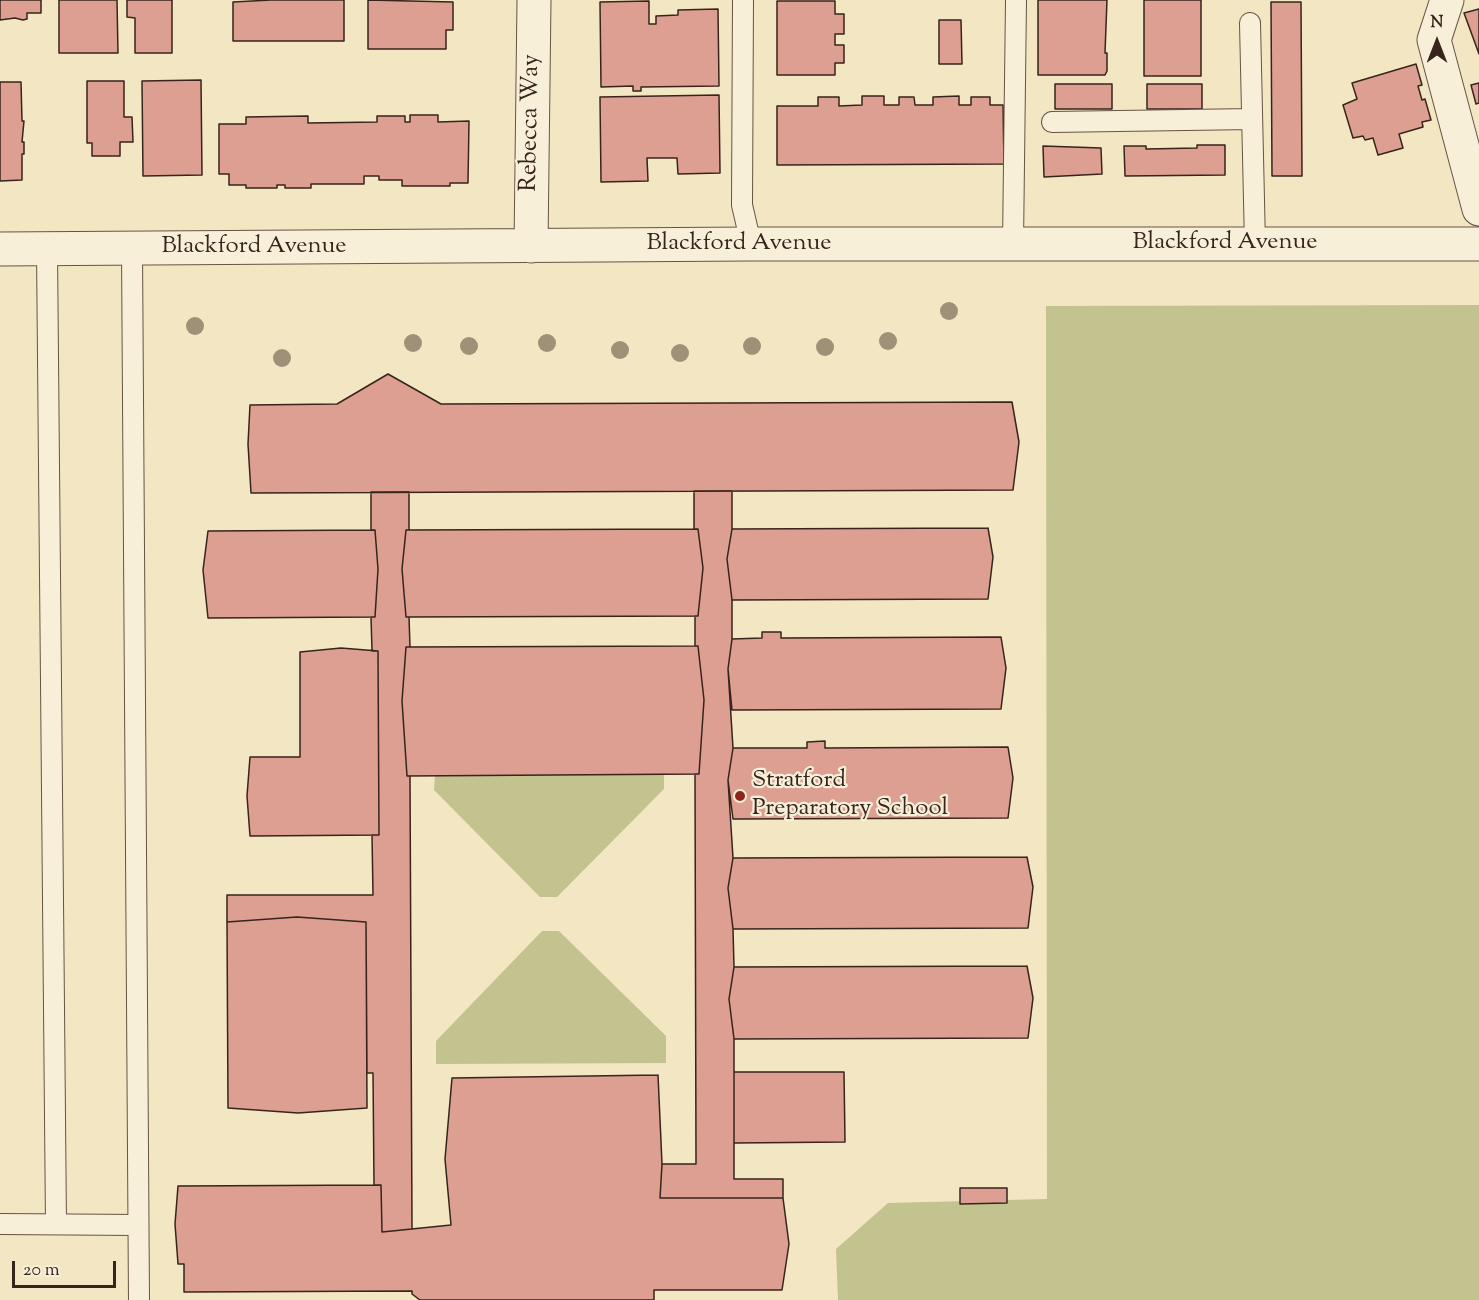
<!DOCTYPE html>
<html>
<head>
<meta charset="utf-8">
<style>
  body { margin:0 }
  #map { position:relative; width:1479px; height:1300px; overflow:hidden; background:#f2e6c3; font-family:"Sorts Mill Goudy",serif }
  canvas { display:block }
  .north { position:absolute; left:1407px; top:12px; width:60px; height:60px; -webkit-text-stroke:4px #f7efd8; paint-order:stroke; rotate:0deg; font-size:16px; font-weight:700; line-height:24px; text-align:center; color:#37241d }
  .north::after { content:''; display:block; margin:auto; width:21px; height:27px; background:#37241d; clip-path:polygon(50% 0,100% 100%,50% 72%,0 100%) }
  .scale { position:absolute; left:12px; top:1261px; width:104px; height:27px; box-sizing:border-box; border:3px solid #37241d; border-top:0; padding-left:8px; font-size:18px; line-height:21px; white-space:nowrap; color:#37241d; -webkit-text-stroke:4px #f7efd8; paint-order:stroke }
</style>
</head>
<body>
<div id="map">
<canvas width="1479" height="1300"></canvas>
<div class="north">N</div>
<div class="scale">20 m</div>
</div>
<script>
const ctx = document.querySelector('canvas').getContext('2d');
ctx.lineJoin = 'round';
function fillPath(path, color) { ctx.fillStyle = color; ctx.fill(path, 'evenodd'); }
const shape = rows => new Path2D(rows.map(r => 'M' + r).join(''));
function strokePath(path, color, width, dash) { ctx.strokeStyle = color; ctx.lineWidth = width; ctx.lineCap = dash ? 'butt' : 'round'; ctx.setLineDash(dash || []); ctx.stroke(path); }
function label(font, color, halo, rows, align = 'center') {
  ctx.font = font + ' "Sorts Mill Goudy",serif'; ctx.lineWidth = 4.5; ctx.setLineDash([]); ctx.textBaseline = 'middle'; ctx.strokeStyle = halo; ctx.fillStyle = color; for (const [text, x, y, turn = 0] of rows) {
    ctx.save(); ctx.translate(x, y); ctx.rotate((+turn || 0) * Math.PI / 180); ctx.textAlign = isNaN(turn) ? turn : align; if (halo) ctx.strokeText(text, 0, 0); ctx.fillText(text, 0, 0); ctx.restore();
  }
}
fillPath(shape([
  [1479,305,1479,1300,838,1300,836,1249,888,1203,1047,1199,1046,306],
  [664,774,664,789,557,897,540,897,434,790,435,776],
  [542,931,559,931,666,1036,666,1063,436,1064,436,1041]
]), '#c2c38f');
const building = shape([
  [0,0,41,0,41,13,27,13,27,19,23,20,15,18,0,20,0,0],
  [59,0,117,0,118,53,59,53,59,0],
  [127,0,172,0,172,53,135,53,135,18,127,17,127,0],
  [271,0,344,0,344,41,233,41,233,2,271,0],
  [368,0,453,2,453,30,446,30,446,49,368,49,368,0],
  [1038,0,1107,0,1105,53,1107,53,1107,71,1105,75,1038,75,1038,0],
  [1144,0,1201,0,1201,76,1144,76,1144,0],
  [649,1,649,24,656,24,656,16,678,15,678,10,718,9,719,86,641,87,641,91,633,91,633,86,601,87,600,2,649,1],
  [777,1,835,1,835,14,844,14,844,34,835,34,835,45,844,45,844,63,835,63,835,75,777,75,777,1],
  [1271,2,1301,2,1302,176,1272,176,1271,2],
  [1479,9,1479,54,1464,13,1479,9],
  [939,20,961,20,962,64,939,64,939,20],
  [1416,64,1422,85,1418,86,1422,100,1425,99,1431,120,1422,122,1423,127,1399,134,1403,148,1378,155,1373,138,1365,140,1363,136,1353,138,1343,105,1357,99,1352,83,1416,64],
  [201,80,202,175,143,176,142,81,201,80],
  [87,81,124,81,124,117,132,117,133,142,120,142,120,156,92,156,92,143,87,143,87,81],
  [0,82,21,82,22,121,24,121,22,142,24,142,24,154,22,154,22,180,0,181,0,82],
  [1479,83,1479,103,1476,104,1471,85,1479,83],
  [1055,84,1112,84,1112,109,1055,109,1055,84],
  [1147,84,1202,84,1202,109,1147,109,1147,84],
  [719,95,720,173,678,174,677,158,647,158,648,181,601,182,600,97,719,95],
  [862,96,884,96,884,105,899,105,899,97,914,97,915,105,933,105,933,97,959,96,959,105,971,105,971,97,990,97,990,105,1003,105,1004,164,777,165,777,106,818,106,818,97,839,97,839,106,862,105,862,96],
  [410,115,438,115,438,122,469,121,468,183,450,183,450,186,402,186,402,180,379,180,379,176,364,176,364,184,311,184,311,188,285,188,285,185,277,185,277,188,246,188,246,185,229,185,229,174,219,174,219,124,246,124,246,117,308,116,308,123,377,122,377,116,405,116,405,122,410,122,410,115],
  [1197,145,1225,145,1225,175,1125,176,1124,146,1146,146,1146,149,1197,148,1197,145],
  [1043,146,1101,148,1102,174,1044,177,1043,146],
  [388,374,441,404,1012,402,1019,442,1013,490,251,493,248,444,250,405,337,404,388,374],
  [694,491,732,491,732,529,727,559,732,600,732,639,728,669,733,748,728,780,733,858,728,888,733,929,734,967,729,999,734,1039,734,1179,783,1179,783,1198,660,1198,662,1164,696,1164,695,774,699,774,704,700,698,646,695,646,695,616,698,616,703,568,698,529,694,529,694,491],
  [371,492,409,492,409,530,406,530,402,569,406,617,409,617,410,647,406,647,402,701,407,776,410,776,412,1229,382,1232,381,1185,374,1185,373,1073,367,1073,366,922,297,917,227,922,227,895,373,895,372,835,379,835,378,651,372,651,371,617,375,617,378,569,375,530,371,530,371,492],
  [988,528,993,557,988,599,732,600,727,559,732,529,988,528],
  [698,529,703,568,698,616,406,617,402,569,406,530,698,529],
  [375,530,378,569,375,617,208,618,203,570,208,531,375,530],
  [762,632,781,632,781,638,1001,637,1006,668,1001,709,732,710,728,669,732,639,762,638,762,632],
  [695,646,698,646,704,700,699,774,407,776,402,701,406,647,695,646],
  [341,648,378,651,379,835,250,836,247,796,250,757,300,757,300,652,341,648],
  [825,741,825,748,1008,747,1013,778,1008,818,733,819,728,780,733,748,807,748,807,742,825,741],
  [1027,857,1033,887,1028,928,733,929,728,888,733,858,1027,857],
  [297,917,366,922,367,1108,298,1113,228,1108,227,922,297,917],
  [1027,966,1033,998,1028,1038,734,1039,729,999,734,967,1027,966],
  [734,1072,844,1072,845,1142,734,1143,734,1072],
  [658,1075,662,1164,660,1198,783,1198,789,1244,782,1290,654,1290,654,1300,420,1300,412,1294,412,1291,184,1292,184,1264,178,1264,175,1224,178,1186,381,1185,382,1232,451,1225,445,1159,452,1078,658,1075],
  [960,1188,1007,1188,1007,1203,960,1204,960,1188]
]);
fillPath(building, '#dd9f91');
strokePath(building, '#37241d', 1.5);
const service = shape([
  [743,0,742,205,751,244],
  [1250,23,1255,245],
  [1052,122,1252,119],
  [1013,244,1016,0],
  [47,249,56,1224],
  [132,249,139,1300],
  [0,1224,138,1225]
]);
const minor = shape([
  [1447,0,1434,40,1479,209],
  [531,246,534,0],
  [0,249,751,244,1479,244]
]);
strokePath(service, '#665446', 22);
strokePath(minor, '#665446', 35);
strokePath(service, '#f7efd8', 20);
strokePath(minor, '#f7efd8', 33);
ctx.fillStyle = '#9e9178';
for (const [x, y] of [
  [949,311],
  [195,326],
  [888,341],
  [413,343],
  [547,343],
  [469,346],
  [752,346],
  [825,347],
  [620,350],
  [680,353],
  [282,358]
]) { ctx.beginPath(); ctx.arc(x, y, 9, 0, 2 * Math.PI); ctx.fill(); }
for (const [x, y, r, color] of [
  [740,796,6,"#8f2418"]
]) { const dot = new Path2D(); dot.arc(x, y, r, 0, 2 * Math.PI); ctx.fillStyle = color; ctx.fill(dot); strokePath(dot, '#f7efd8', 2); }
label('24px', '#37241d', '#f7efd8', [
  ["Rebecca Way",532,123,-89],
  ["Blackford Avenue",1225,244],
  ["Blackford Avenue",739,245],
  ["Blackford Avenue",254,248]
]);
label('24px', '#37241d', '#f7efd8', [
  ["Stratford",752,782],
  ["Preparatory School",752,810]
], 'left');
</script>
</body>
</html>
